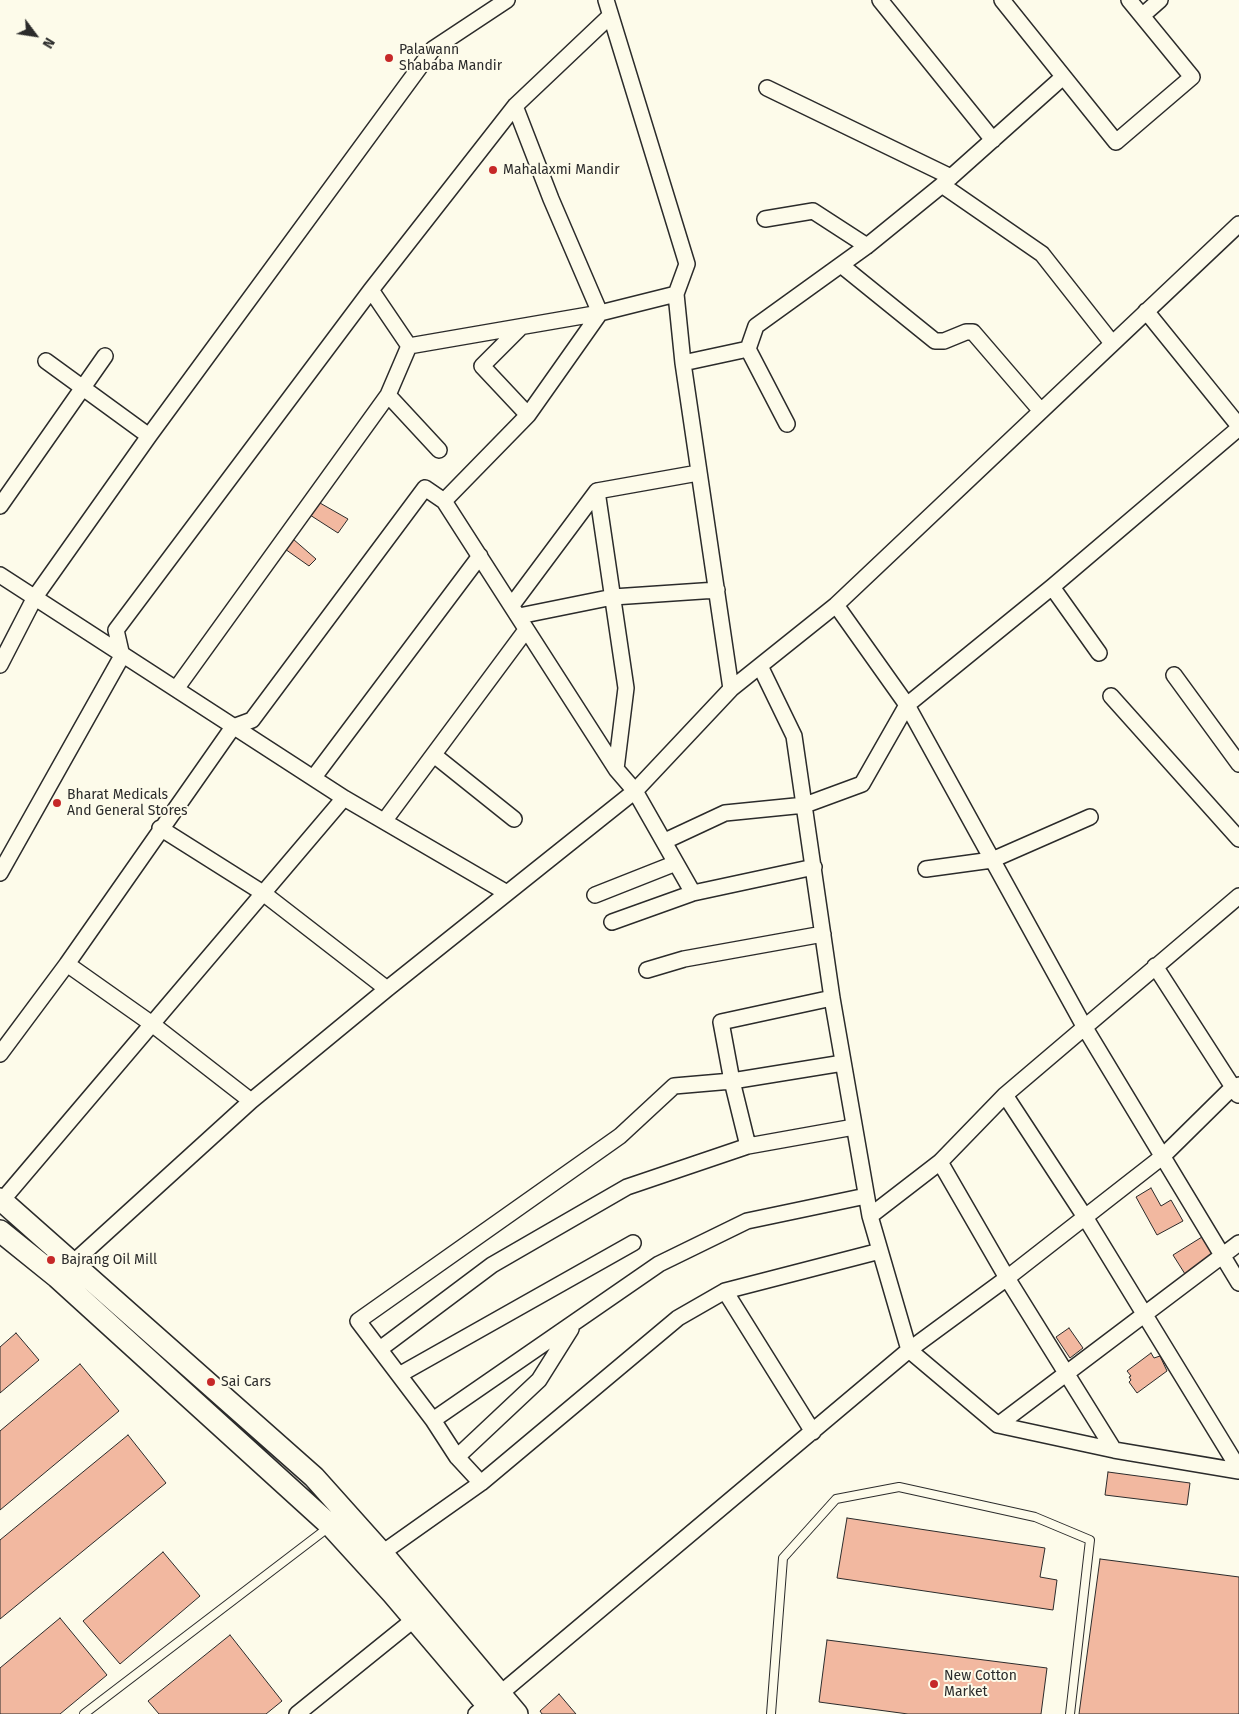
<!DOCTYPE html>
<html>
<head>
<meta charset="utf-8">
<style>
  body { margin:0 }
  #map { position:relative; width:1239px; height:1714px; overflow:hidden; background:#fdfbea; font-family:"Fira Sans",sans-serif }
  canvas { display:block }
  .north { position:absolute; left:10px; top:10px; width:50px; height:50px; -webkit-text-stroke:4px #fdfbea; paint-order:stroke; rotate:121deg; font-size:14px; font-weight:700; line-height:20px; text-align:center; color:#2b2b2b }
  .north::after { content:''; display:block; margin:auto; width:18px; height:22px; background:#2b2b2b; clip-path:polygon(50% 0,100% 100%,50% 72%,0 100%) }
</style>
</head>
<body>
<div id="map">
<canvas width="1239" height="1714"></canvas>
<div class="north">N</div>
</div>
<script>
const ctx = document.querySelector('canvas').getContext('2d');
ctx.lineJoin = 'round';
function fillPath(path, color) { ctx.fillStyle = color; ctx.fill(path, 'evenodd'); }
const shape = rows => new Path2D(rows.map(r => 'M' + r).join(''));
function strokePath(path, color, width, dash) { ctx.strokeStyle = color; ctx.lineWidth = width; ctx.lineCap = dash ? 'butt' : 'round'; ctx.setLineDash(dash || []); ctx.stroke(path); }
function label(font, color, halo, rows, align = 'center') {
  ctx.font = font + ' "Fira Sans",sans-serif'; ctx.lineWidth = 4; ctx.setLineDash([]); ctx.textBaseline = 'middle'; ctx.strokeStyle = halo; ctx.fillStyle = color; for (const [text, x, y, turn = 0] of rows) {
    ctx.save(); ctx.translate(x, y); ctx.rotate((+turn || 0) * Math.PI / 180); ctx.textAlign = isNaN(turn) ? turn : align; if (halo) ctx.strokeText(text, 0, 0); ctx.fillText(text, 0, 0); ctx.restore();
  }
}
const building = shape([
  [320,503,348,519,338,533,310,515,320,503],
  [293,539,316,559,309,566,285,549,293,539],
  [1151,1188,1161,1206,1171,1200,1183,1221,1157,1235,1136,1197,1151,1188],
  [1202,1237,1213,1255,1185,1274,1173,1255,1202,1237],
  [1069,1328,1083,1348,1070,1358,1056,1337,1069,1328],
  [16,1333,39,1360,0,1393,0,1347,16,1333],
  [1151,1353,1154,1358,1160,1356,1167,1371,1137,1393,1129,1382,1131,1380,1129,1377,1131,1376,1127,1371,1151,1353],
  [80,1364,119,1411,0,1510,0,1431,80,1364],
  [128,1435,166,1483,0,1619,0,1540,128,1435],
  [1108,1472,1190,1483,1187,1505,1105,1495,1108,1472],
  [847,1518,1045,1548,1040,1577,1057,1580,1053,1610,837,1578,847,1518],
  [163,1552,200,1596,120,1664,83,1621,163,1552],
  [1100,1559,1239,1577,1239,1714,1079,1714,1100,1559],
  [60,1618,107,1675,60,1714,0,1714,0,1668,60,1618],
  [230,1635,282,1701,266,1714,159,1714,148,1701,230,1635],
  [827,1640,1047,1668,1041,1714,908,1714,819,1702,827,1640],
  [559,1694,576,1714,542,1714,540,1711,559,1694]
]);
fillPath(building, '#f2b8a0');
strokePath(building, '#2b2b2b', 1);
const lane = shape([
  [84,1714,329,1527],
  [771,1714,783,1558,836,1499,899,1487,1035,1517,1090,1540,1070,1714]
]);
const street = shape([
  [606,0,687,264,676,294,683,363,731,689],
  [880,0,993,140],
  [1002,0,1116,142,1192,77,1129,0],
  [1143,15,1160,0],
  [767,88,951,177],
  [515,106,551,199,600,313,528,415,444,501,616,769,635,791,693,893],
  [942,185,1042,254,1112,343],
  [765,219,813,211,867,246],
  [841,265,935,341,944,341,966,332,973,332,1041,411],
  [371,290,409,346],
  [1146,311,1239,426],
  [520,328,482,366,528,415],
  [748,349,756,326,867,246,942,185,1063,77],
  [46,361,149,436],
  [683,363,748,349,787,424],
  [388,395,439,450],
  [0,506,105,356],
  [0,575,344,798,0,1203],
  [1052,587,1099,653],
  [512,605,597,491],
  [836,605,907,705,1085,1028,1239,1283],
  [519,616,613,597,717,590],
  [0,665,35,597,149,436,433,49,507,0],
  [760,666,794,736,832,998,870,1216,909,1350,998,1425,1114,1450,1239,1471],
  [1174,675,1239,764],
  [176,689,388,395,409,346,600,313,676,294],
  [1111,696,1239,839],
  [434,755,514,819],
  [616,769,626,688,597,491,698,473],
  [314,777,480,556],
  [344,798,507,893],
  [385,820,526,630],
  [160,828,263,893,387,989],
  [665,841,725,813,805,805,862,784,907,705,1052,587,1239,428],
  [926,869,992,860,1090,817],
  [0,873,122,656,116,630,371,290,515,106,610,16],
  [595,895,676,863],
  [612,922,693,893,814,867],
  [67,964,152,1024,251,1101],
  [1155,966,1238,1095],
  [647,970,684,959,823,934],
  [0,1054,67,964,233,727,252,720,425,488,444,501],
  [1005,1095,1085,1217,1239,1469],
  [748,1146,732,1081,721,1022,832,998],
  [940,1162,1007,1278,1114,1450],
  [870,1216,940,1162,1005,1095,1239,896],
  [65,1270,251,1101,387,989,635,791,731,689,836,605,1239,224],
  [725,1291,813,1432],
  [380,1349,492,1265,627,1187,748,1146,854,1127],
  [399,1375,633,1243],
  [433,1420,659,1264,747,1221,866,1196],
  [998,1425,1239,1243],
  [457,1457,539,1380,571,1329],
  [481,1483,457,1457,433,1420,358,1321,620,1136,674,1086,732,1081,843,1063],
  [375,1558,481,1483,678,1318,725,1291,880,1251],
  [297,1714,422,1613],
  [476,1714,909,1350,1007,1278,1162,1157,1233,1087,1239,1085]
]);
const secondary = shape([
  [0,1199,314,1477,382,1553,517,1714],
  [0,1231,57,1277,331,1526,393,1594,495,1714]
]);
strokePath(lane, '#2b2b2b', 10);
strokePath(street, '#2b2b2b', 18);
strokePath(secondary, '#2b2b2b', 24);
strokePath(lane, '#fdfbea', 8);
strokePath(street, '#fdfbea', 15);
strokePath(secondary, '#fdfbea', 21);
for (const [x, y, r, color] of [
  [389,58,5,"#c62828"],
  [493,170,5,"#c62828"],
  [57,803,5,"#c62828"],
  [51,1260,5,"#c62828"],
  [211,1382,5,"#c62828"],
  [934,1684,5,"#c62828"]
]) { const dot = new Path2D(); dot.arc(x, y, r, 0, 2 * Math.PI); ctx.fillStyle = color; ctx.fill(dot); strokePath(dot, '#fdfbea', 2); }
label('14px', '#2b2b2b', '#fdfbea', [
  ["Palawann",399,50],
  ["Shababa Mandir",399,66],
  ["Mahalaxmi Mandir",503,170],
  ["Bharat Medicals",67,795],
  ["And General Stores",67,811],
  ["Bajrang Oil Mill",61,1260],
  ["Sai Cars",221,1382],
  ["New Cotton",944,1676],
  ["Market",944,1692]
], 'left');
</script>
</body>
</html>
